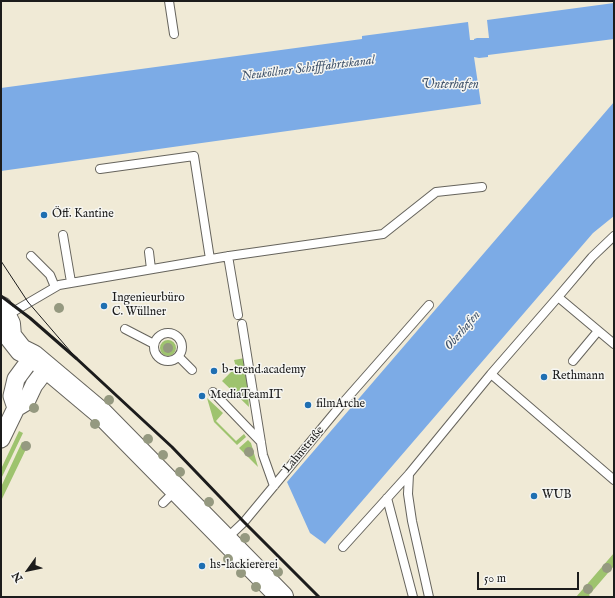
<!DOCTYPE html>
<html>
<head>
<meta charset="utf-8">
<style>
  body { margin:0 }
  #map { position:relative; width:615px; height:598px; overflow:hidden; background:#f0ead6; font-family:"IM FELL English",serif }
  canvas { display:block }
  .frame { position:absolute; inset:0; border:2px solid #1c1c1c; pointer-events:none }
  .north { position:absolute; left:8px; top:550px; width:40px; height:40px; -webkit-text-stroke:3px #f6f6f2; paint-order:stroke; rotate:237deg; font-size:11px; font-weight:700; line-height:16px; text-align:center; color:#1c1c1c }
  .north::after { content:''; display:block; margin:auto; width:14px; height:18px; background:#1c1c1c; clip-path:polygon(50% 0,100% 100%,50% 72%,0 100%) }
  .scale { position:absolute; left:477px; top:572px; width:102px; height:18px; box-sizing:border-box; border:2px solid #1c1c1c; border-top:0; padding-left:5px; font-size:12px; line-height:14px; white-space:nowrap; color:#1c1c1c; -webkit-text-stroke:3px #f6f6f2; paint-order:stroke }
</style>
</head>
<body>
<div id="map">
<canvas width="615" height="598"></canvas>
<div class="frame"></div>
<div class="north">N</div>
<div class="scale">50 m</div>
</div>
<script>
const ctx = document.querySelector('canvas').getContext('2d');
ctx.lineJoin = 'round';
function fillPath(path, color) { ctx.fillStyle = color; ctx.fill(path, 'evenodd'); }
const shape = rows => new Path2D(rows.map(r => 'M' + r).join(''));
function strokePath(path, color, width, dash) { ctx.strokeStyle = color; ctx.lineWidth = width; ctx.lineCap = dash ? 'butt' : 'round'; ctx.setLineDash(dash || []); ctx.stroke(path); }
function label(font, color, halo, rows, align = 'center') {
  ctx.font = font + ' "IM FELL English",serif'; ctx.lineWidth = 3; ctx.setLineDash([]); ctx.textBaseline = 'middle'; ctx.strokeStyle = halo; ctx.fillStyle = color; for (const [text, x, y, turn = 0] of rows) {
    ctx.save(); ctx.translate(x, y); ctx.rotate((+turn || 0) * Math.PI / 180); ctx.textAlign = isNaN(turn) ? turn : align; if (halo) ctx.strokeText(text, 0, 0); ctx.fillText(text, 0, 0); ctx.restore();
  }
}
fillPath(shape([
  '160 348a8 8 0 1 1 16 0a8 8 0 1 1-16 0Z',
  [245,358,249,407,222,381,236,367,234,360],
  [207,398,223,413,216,421,236,441,244,434,246,437,237,445,214,422],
  [19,431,23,433,1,479,1,469],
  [248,440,251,443,258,467,239,448],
  [22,442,28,445,1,501,1,487],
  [614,553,614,566,589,595,591,597,576,597]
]), '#9ec36e');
fillPath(shape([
  [614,3,614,39,488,55,488,57,479,58,474,57,481,104,1,171,1,88,362,39,362,36,468,22,470,40,474,40,474,39,477,38,489,38,487,20],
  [614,102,614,216,593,233,325,544,310,533,287,482]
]), '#7cabe6');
const lane = shape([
  [169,1,174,34],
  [100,169,194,156,210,259],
  [63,235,71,282],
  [149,252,151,269],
  [31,256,50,275,55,287],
  [228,256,238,315],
  [558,297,614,344],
  [6,316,59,285,229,256,383,234,436,192,482,187],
  [242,324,263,455,274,486],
  [125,329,154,344],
  '154 347a14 14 0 1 1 28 0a14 14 0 1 1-28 0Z',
  [179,357,192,370],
  [573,361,598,331],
  [491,374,558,297,592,257,614,236],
  [213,392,261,442],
  [409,474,408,494,412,521,429,597],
  [387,498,413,597],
  [163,503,176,490],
  [226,539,244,522,341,405,429,305],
  [343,547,409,474,491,374,614,480]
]);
const street = shape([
  [16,408,12,396,16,379,33,356],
  [1,439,16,408,26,402,34,385,47,368]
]);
const secondary = shape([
  [1,308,9,324,10,336,21,350,33,356,102,414,282,597]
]);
strokePath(lane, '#66645d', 10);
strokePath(street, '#66645d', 19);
strokePath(secondary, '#66645d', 24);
strokePath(lane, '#fff', 8);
strokePath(street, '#fff', 17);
strokePath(secondary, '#fff', 22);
strokePath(shape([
  [1,261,28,302,77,359]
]), '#1c1c1c', 1);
strokePath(shape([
  [1,296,30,318,77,359,172,447,244,522,319,597]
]), '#1c1c1c', 3);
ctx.fillStyle = '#959980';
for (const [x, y] of [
  [59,308],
  [168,348],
  [243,394],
  [109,400],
  [34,408],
  [95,424],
  [148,439],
  [26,446],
  [249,452],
  [163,455],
  [180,472],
  [209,502],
  [245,538],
  [228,559],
  [607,568],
  [278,572],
  [241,573],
  [256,587],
  [588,589]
]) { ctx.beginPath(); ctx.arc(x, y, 5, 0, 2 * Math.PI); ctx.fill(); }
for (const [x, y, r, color] of [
  [44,215,4,"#1f6fb2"],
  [104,306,4,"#1f6fb2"],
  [214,371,4,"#1f6fb2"],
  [544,377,4,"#1f6fb2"],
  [202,396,4,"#1f6fb2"],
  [308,405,4,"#1f6fb2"],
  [534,496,4,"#1f6fb2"],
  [202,566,4,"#1f6fb2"]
]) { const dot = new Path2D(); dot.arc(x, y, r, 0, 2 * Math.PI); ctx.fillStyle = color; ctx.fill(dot); strokePath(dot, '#f6f6f2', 1.5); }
label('12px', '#1c1c1c', '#f6f6f2', [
  ["Öff. Kantine",52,215],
  ["Ingenieurbüro",112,299],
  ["C. Wüllner",112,313],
  ["b-trend.academy",222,371],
  ["Rethmann",552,377],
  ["MediaTeamIT",210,396],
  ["filmArche",316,405],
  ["WUB",542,496],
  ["hs-lackiererei",210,566]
], 'left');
label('12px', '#1c1c1c', '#f6f6f2', [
  ["Lahnstraße",304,450,-50]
]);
label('italic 13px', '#42556d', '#f6f6f2', [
  ["Neuköllner Schifffahrtskanal",308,69,-7],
  ["Unterhafen",450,85],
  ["Oberhafen",463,331,-49]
]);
</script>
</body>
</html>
